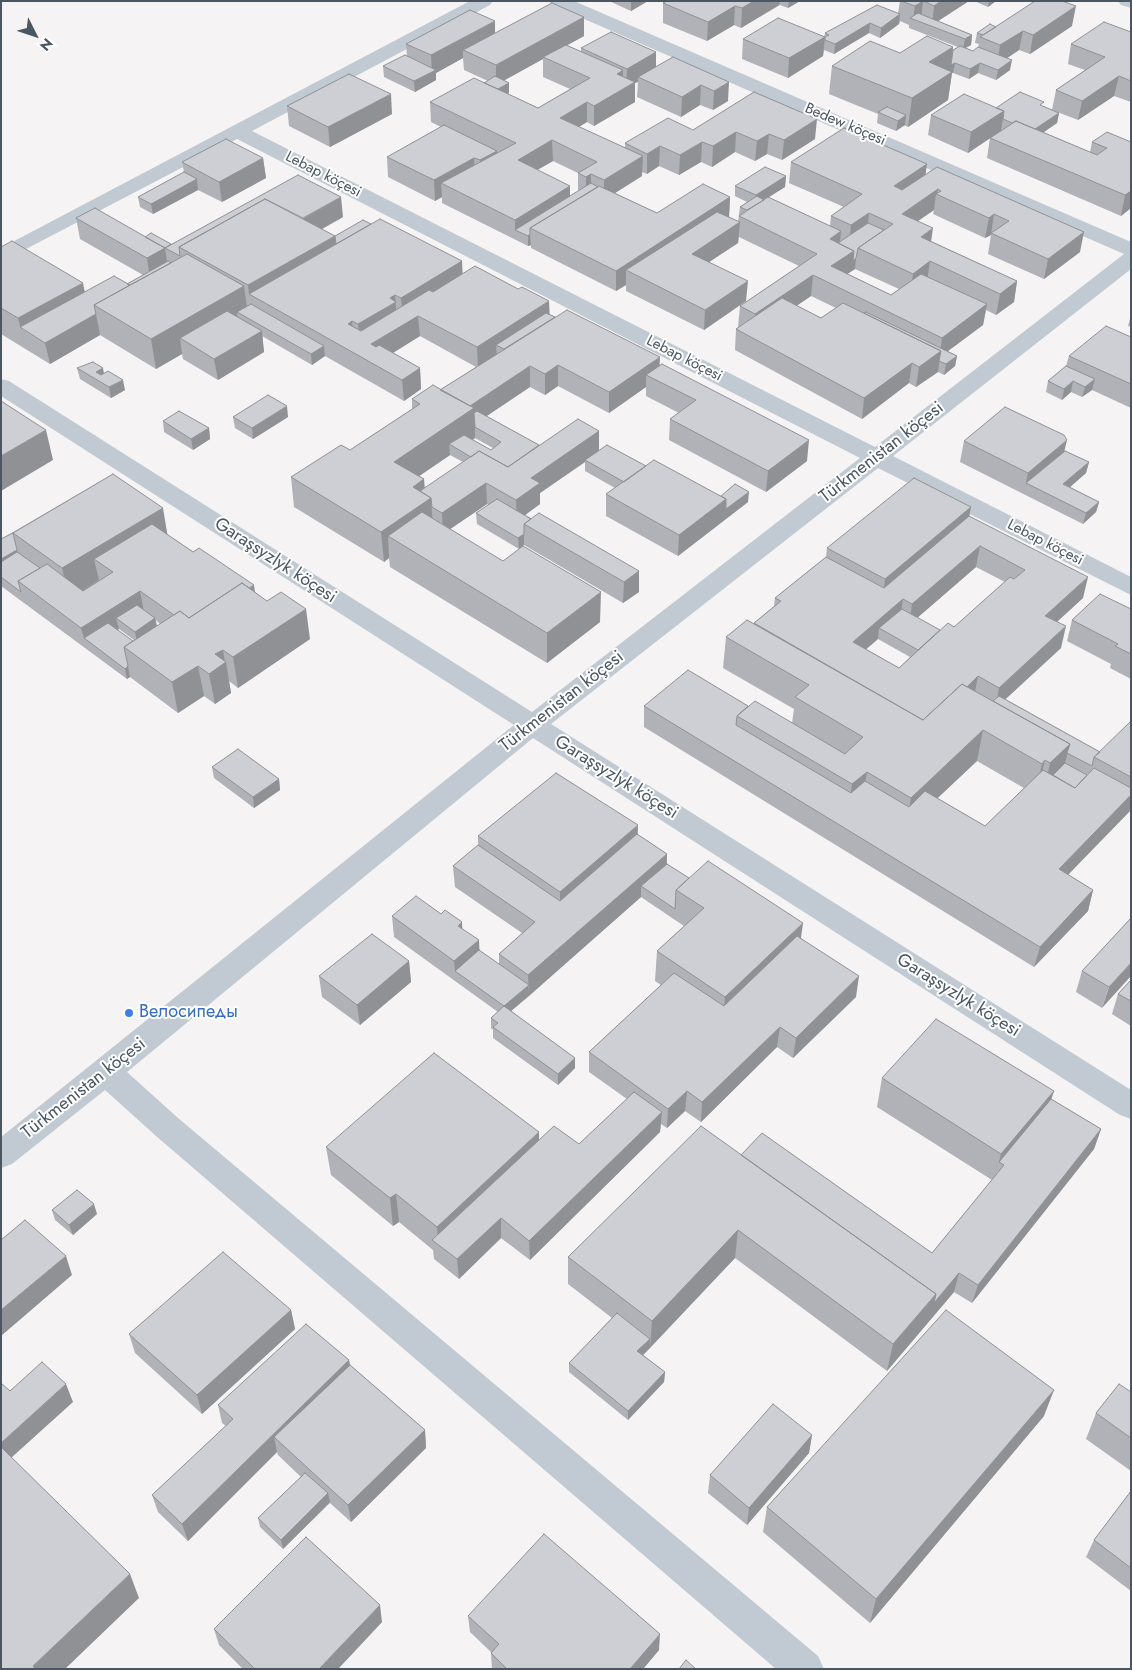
<!DOCTYPE html>
<html>
<head>
<meta charset="utf-8">
<style>
  body { margin:0 }
  #map { position:relative; width:1132px; height:1670px; overflow:hidden; background:#f5f3f3; font-family:Jost,sans-serif }
  canvas { display:block }
  .frame { position:absolute; inset:0; border:2px solid #4a5661; pointer-events:none }
  .north { position:absolute; left:10px; top:10px; width:50px; height:50px; -webkit-text-stroke:4px #fff; paint-order:stroke; rotate:131deg; font-size:14px; font-weight:700; line-height:20px; text-align:center; color:#4a5661 }
  .north::after { content:''; display:block; margin:auto; width:18px; height:22px; background:#4a5661; clip-path:polygon(50% 0,100% 100%,50% 72%,0 100%) }
</style>
</head>
<body>
<div id="map">
<canvas width="1132" height="1670"></canvas>
<div class="frame"></div>
<div class="north">N</div>
</div>
<script>
const ctx = document.querySelector('canvas').getContext('2d');
ctx.lineJoin = 'round';
const shape = rows => new Path2D(rows.map(r => 'M' + r).join(''));
function fillPath(path, color) { ctx.fillStyle = color; ctx.fill(path, 'evenodd'); }
function strokePath(path, color, width, dash) { ctx.strokeStyle = color; ctx.lineWidth = width; ctx.lineCap = dash ? 'butt' : 'round'; ctx.setLineDash(dash || []); ctx.stroke(path); }
function label(font, color, halo, rows, align = 'center') {
  ctx.font = font + ' Jost,sans-serif'; ctx.lineWidth = 4; ctx.setLineDash([]); ctx.textBaseline = 'middle'; ctx.strokeStyle = halo; ctx.fillStyle = color; for (const [text, x, y, turn = 0] of rows) {
    ctx.save(); ctx.translate(x, y); ctx.rotate((+turn || 0) * Math.PI / 180); ctx.textAlign = isNaN(turn) ? turn : align; if (halo) ctx.strokeText(text, 0, 0); ctx.fillText(text, 0, 0); ctx.restore();
  }
}
fillPath(shape([
  [470,1,493,1,490,5,252,131,875,447,1124,254,552,5,549,1,574,1,1131,242,1131,269,893,456,1131,577,1131,595,878,468,551,724,1131,1090,1131,1119,1120,1115,533,738,127,1072,178,1118,818,1656,824,1669,776,1669,156,1136,105,1090,12,1164,1,1168,1,1137,514,725,1,396,1,379,9,381,532,712,860,458,237,139,1,262,1,248,470,1],
  [1118,1,1131,1,1131,8,1121,5,1118,1]
]), '#c1cad2');
fillPath(shape([
  [609,1,648,1,631,11],
  [667,1,800,1,788,8,780,5,741,28,734,25,707,41,663,23,663,3],
  [900,1,969,1,938,21,972,35,971,45,966,48,973,51,978,47,979,44,975,43,977,33,996,27,1072,26,1030,54,1019,50,1007,58,1010,70,996,80,978,73,969,79,953,73,952,73,948,100,908,127,904,125,896,131,877,123,878,114,829,94,832,66,900,53,953,47,953,50,958,47,909,28,909,25,900,21,899,24,880,38,869,33,834,54,824,50,823,56,788,78,742,59,743,39,824,37,825,33,898,13],
  [974,1,996,1,988,7],
  [1131,32,1131,102,1114,96,1078,120,1052,110,1056,90,1085,70,1068,64,1071,44],
  [495,33,584,36,567,45,581,52,581,48,656,67,673,57,728,101,713,110,700,105,681,117,637,97,638,82,635,83,635,102,594,126,587,122,579,127,625,148,625,143,693,130,754,92,815,139,782,160,767,154,755,161,735,152,712,167,701,162,679,175,659,166,647,174,642,172,642,176,615,193,657,213,730,197,729,217,738,222,740,207,747,202,735,196,735,186,786,176,785,187,768,197,830,226,831,216,844,207,789,183,791,162,927,164,925,175,1080,252,1044,279,988,254,991,235,985,238,933,214,934,210,918,221,931,241,1017,281,1014,302,996,315,986,310,983,325,948,351,957,356,955,366,944,375,938,372,916,387,909,383,862,419,735,350,736,329,739,327,738,327,740,306,799,266,739,237,738,243,709,262,746,301,704,330,626,291,626,285,616,291,531,248,531,245,528,246,442,203,442,197,435,201,388,177,387,157,441,127,431,122,430,102,488,81,464,70,463,58,436,73,436,80,415,92,384,77,383,66,407,56,406,44],
  [543,59,543,77,570,89,538,108,508,94,509,93,509,83,504,80],
  [553,161,578,173,578,191,570,196,570,186,537,170],
  [855,269,899,289,891,295,847,274],
  [811,296,836,308,821,318,796,306],
  [287,106,392,114,330,147,289,126],
  [1043,106,1059,113,1057,123,1043,132,1090,152,1092,142,1131,142,1131,208,1121,216,987,158,990,138,968,153,928,135,931,115,996,108],
  [263,158,266,178,222,202,198,190,153,214,140,207,138,197,184,172,182,162],
  [343,217,322,229,335,236,371,224,462,261,462,274,660,365,807,461,766,492,669,440,670,419,679,413,646,396,646,387,609,413,558,386,545,395,530,387,486,416,539,445,599,431,599,450,646,466,721,496,748,502,678,556,606,516,606,494,615,488,585,471,585,462,540,493,540,504,525,515,639,571,639,592,623,603,524,545,519,549,477,524,476,513,489,505,487,504,450,529,600,622,547,663,390,567,389,558,384,562,294,507,291,477,350,450,412,409,412,399,440,390,476,367,420,336,393,353,420,368,421,389,404,401,325,356,312,365,262,336,264,352,218,380,183,359,182,354,156,369,100,335,50,364,1,334,1,247,85,292,127,284,143,275,80,239,76,218,145,237,171,244],
  [475,438,493,448,491,450,473,440],
  [450,455,463,462,425,489,424,479,419,476],
  [1131,315,1131,327,1128,326],
  [1131,337,1131,408,1092,390,1082,397,1071,392,1062,400,1046,392,1048,381,1066,366,1069,356],
  [77,368,104,373,125,390,111,398,80,379],
  [233,417,288,417,253,439,235,428],
  [163,421,209,428,210,439,193,450,164,432],
  [964,441,1065,451,1089,462,1086,473,1070,487,1099,502,1096,512,1083,524,960,462],
  [113,474,168,535,255,592,310,639,238,688,229,681,231,693,215,704,204,696,178,713,130,677,127,679,1,586,1,539],
  [156,620,160,624,157,626],
  [119,629,134,640,133,641,117,630],
  [971,507,969,516,1083,598,1057,622,1061,648,1005,699,1100,752,1131,721,1131,812,1129,812,1068,875,1093,890,1088,911,1034,967,644,727,644,706,748,706,792,723,794,709,723,668,726,637,754,623,774,606,775,598,826,557,827,548],
  [976,567,1005,582,954,627,940,630,917,618],
  [878,639,910,657,899,668,866,649],
  [977,761,1024,788,985,826,937,798],
  [1131,609,1131,679,1110,668,1111,664,1067,641,1072,620],
  [212,767,279,779,280,790,254,808,214,778],
  [637,834,667,854,667,864,689,878,801,938,856,997,793,1058,777,1047,701,1122,685,1111,667,1128,661,1124,660,1132,530,1260,501,1238,459,1279,434,1259,433,1250,399,1222,393,1226,331,1175,326,1147,539,1140,579,1144,627,1099,589,1072,589,1052,661,985,655,981,657,951,684,926,641,897,511,1011,575,1058,575,1068,558,1085,493,1038,493,1030,491,1028,491,1018,498,1012,394,937,392,916,462,928,479,950,499,964,499,954,522,933,455,887,453,866,478,845,478,836],
  [1131,918,1102,1008,1076,992,1082,971],
  [409,961,411,982,360,1025,322,997,319,976],
  [1131,980,1131,1026,1112,1014,1118,994],
  [882,1078,1054,1091,1051,1099,1101,1129,1094,1149,972,1303,954,1292,887,1371,735,1258,643,1355,665,1372,664,1382,628,1420,569,1372,569,1363,612,1318,568,1284,568,1257,741,1155,932,1253,992,1180,877,1107],
  [52,1210,97,1214,73,1235,55,1220],
  [291,1310,295,1329,202,1414,135,1353,129,1334],
  [349,1360,350,1365,425,1430,426,1448,351,1522,330,1503,283,1549,260,1527,258,1518,301,1477,278,1455,277,1452,188,1541,158,1512,152,1495,226,1426,222,1423,218,1405],
  [1131,1392,1131,1471,1086,1439,1096,1413],
  [1044,1416,870,1623,763,1532,767,1507],
  [812,1435,809,1453,747,1525,708,1493,710,1475],
  [1131,1491,1131,1591,1086,1557,1094,1540],
  [468,1616,659,1650,643,1669,492,1669,491,1653,492,1653,470,1632],
  [382,1622,338,1669,243,1669,219,1645,214,1629]
]), '#b0b2b7');
fillPath(shape([
  [631,1,648,1,631,11],
  [754,1,780,1,779,5,741,28,742,8],
  [789,1,800,1,788,8],
  [923,1,921,21,913,19,915,6],
  [941,1,969,1,932,25,934,6],
  [989,1,996,1,988,7],
  [735,6,734,25,707,41,708,22],
  [1076,6,1072,26,1030,54,1033,35],
  [900,14,899,24,880,38,881,28],
  [584,17,584,36,544,58,543,57,543,59,496,85,496,65],
  [495,21,495,41,463,50,463,58,436,73,436,80,415,92,414,81,432,72,431,55],
  [870,23,869,33,834,54,835,44],
  [1023,31,1019,50,997,65,1000,45],
  [972,35,971,45,963,49,965,39],
  [825,37,823,56,788,78,789,58],
  [953,47,951,65,955,63,953,73,952,73,948,100,908,127,912,98,929,62],
  [656,52,656,71,638,77,638,82,635,83,635,102,594,126,594,106,617,74,623,70,623,89,626,87,627,69],
  [1012,60,1010,70,996,80,998,70],
  [980,63,978,73,969,79,970,69],
  [1119,76,1114,96,1078,120,1082,101],
  [729,82,728,101,713,110,714,91],
  [509,83,509,93,503,96,496,90],
  [701,85,700,105,681,117,682,97],
  [391,94,392,114,330,147,328,127],
  [587,102,587,122,560,138,560,118],
  [1004,111,1001,131,968,153,971,132],
  [1059,113,1057,123,1024,146,1026,135],
  [906,115,905,125,896,131,898,121],
  [817,119,815,139,782,160,784,140],
  [736,132,735,152,712,167,713,146],
  [769,134,767,154,755,161,757,141],
  [552,140,553,161,518,181,518,160],
  [702,142,701,162,679,175,680,155],
  [660,146,659,166,647,174,647,154],
  [497,151,497,171,481,181,480,160],
  [643,156,642,176,604,200,604,180],
  [263,158,266,178,222,202,219,182],
  [474,158,475,178,441,183,442,197,435,201,434,180],
  [927,164,924,185,892,207,894,186],
  [591,174,591,194,586,197,586,177],
  [786,176,785,187,755,206,756,195],
  [197,179,198,190,153,214,151,204],
  [570,186,570,206,530,228,515,230,515,220],
  [938,189,937,195,936,194,934,210,899,234,902,214],
  [1131,191,1131,208,1121,216,1125,195],
  [341,197,343,217,297,243,295,223],
  [730,197,729,218,626,270,626,285,616,291,616,271],
  [869,213,867,233,849,246,851,225],
  [994,214,991,235,985,238,989,218],
  [740,222,738,243,691,274,692,254],
  [933,228,930,249,921,237],
  [841,231,839,252,830,239],
  [1084,232,1080,252,1044,279,1048,259],
  [530,234,531,245,528,246,528,236],
  [335,236,337,254,249,294,248,285],
  [165,248,168,268,150,279,147,258],
  [854,251,856,258,855,269,832,284,831,266],
  [462,261,463,282,403,319,401,298],
  [930,261,927,282,910,294,913,274],
  [813,275,811,296,754,335,755,314],
  [748,281,746,301,704,330,705,310],
  [1017,281,1014,302,996,315,1000,294],
  [83,283,89,313,20,327,25,348,18,318],
  [244,286,248,315,237,312,238,321,180,338,182,354,156,369,151,339],
  [395,295,397,322,360,345,358,324,390,298],
  [549,301,550,322,496,345,497,356,478,368,477,347],
  [987,304,983,325,940,357,938,372,916,387,919,367,940,352,942,338],
  [96,314,100,335,50,364,45,343],
  [418,316,420,336,375,364,371,344],
  [352,321,354,342,348,324],
  [262,331,264,352,218,380,214,359],
  [324,346,325,356,312,365,311,354],
  [957,356,955,366,944,375,946,364],
  [660,357,659,378,646,375,646,387,609,413,609,392],
  [912,363,909,383,862,419,864,398],
  [558,365,558,386,545,395,545,374],
  [530,366,530,387,475,424,475,438,458,449,449,444,450,455,396,492,394,462,462,410],
  [103,368,105,379,96,372],
  [420,368,421,389,404,401,402,380],
  [1095,379,1092,390,1082,397,1085,387],
  [123,380,125,390,111,398,109,387],
  [1073,381,1071,392,1062,400,1064,389],
  [287,406,288,417,253,439,252,428],
  [209,428,210,439,193,450,191,439],
  [46,430,53,460,1,491,1,456],
  [599,431,599,452,585,460,585,462,540,493,540,504,517,521,516,500,531,478],
  [809,440,807,461,766,492,768,471],
  [1067,440,1062,461,1026,483,1028,473],
  [1089,462,1086,473,1061,495,1063,484],
  [424,479,425,502,431,498,433,528,388,536,389,558,384,562,381,532,413,487],
  [486,483,487,504,443,534,442,513],
  [749,492,748,502,678,556,679,535,726,499],
  [1099,502,1096,512,1083,524,1086,513],
  [971,507,965,537,881,609,885,579],
  [163,508,168,538,94,559,99,580,69,599,62,568],
  [524,534,524,545,519,549,518,538],
  [980,546,976,567,909,625,912,604],
  [17,550,20,561,1,572,1,559],
  [639,571,639,592,623,603,624,582],
  [1088,577,1083,598,1040,637,1045,616],
  [254,585,257,606,190,627],
  [140,591,144,612,116,618,119,629,93,645,84,638,81,628],
  [601,592,600,622,547,663,547,633],
  [903,599,900,620,879,628,878,639,850,663,853,642],
  [306,609,310,639,238,688,233,657],
  [155,618,157,629,137,642,135,632],
  [1066,626,1061,648,995,709,999,688],
  [223,650,225,663,226,662,231,693,215,704,209,674,215,654],
  [128,666,130,677,127,679,125,669],
  [198,666,204,696,178,713,172,682],
  [978,676,974,697,921,729],
  [983,730,977,761,906,828,911,798],
  [1070,744,1062,774,1046,782,1050,763],
  [1045,760,1038,790,1035,794,1042,764],
  [867,772,862,802,848,814,852,784],
  [279,779,280,790,254,808,253,797],
  [1131,795,1131,806,1129,812,1053,890,1059,869],
  [638,825,637,855,560,922,560,892],
  [667,854,666,874,641,886,641,897,529,996,528,975],
  [1093,890,1088,911,1034,967,1040,947],
  [462,922,463,943,458,926],
  [803,923,799,952,722,1027,725,997],
  [479,940,480,961,455,971,454,961],
  [409,961,411,982,360,1025,357,1005],
  [1131,963,1131,976,1102,1008,1109,987],
  [859,976,856,997,793,1058,796,1038],
  [529,985,529,996,504,1017,504,1006],
  [780,1027,777,1047,701,1122,702,1102],
  [575,1058,575,1068,558,1085,558,1074],
  [687,1091,685,1111,667,1128,668,1109],
  [1054,1091,1045,1119,1004,1165,999,1162,1001,1154],
  [662,1112,660,1132,530,1260,529,1241],
  [1101,1129,1094,1149,972,1303,978,1285],
  [539,1132,539,1160,438,1244,437,1227],
  [396,1194,399,1222,393,1226,390,1198],
  [94,1204,97,1214,73,1235,69,1225],
  [501,1218,501,1238,459,1279,457,1259],
  [738,1230,735,1258,650,1348,652,1321],
  [66,1256,72,1275,1,1336,1,1310],
  [959,1273,954,1292,887,1371,893,1344,936,1294],
  [291,1310,295,1329,202,1414,197,1395],
  [650,1339,650,1348,637,1361,637,1351],
  [349,1360,352,1378,274,1437,277,1452,188,1541,182,1524],
  [665,1372,664,1382,628,1420,628,1411],
  [66,1384,73,1402,1,1467,1,1443],
  [1054,1390,1044,1416,870,1623,876,1599],
  [425,1430,426,1448,351,1522,348,1505],
  [812,1435,809,1453,747,1525,749,1508],
  [328,1493,330,1502,283,1549,281,1540],
  [130,1574,139,1598,65,1669,34,1669,33,1666],
  [380,1605,382,1622,338,1669,319,1669],
  [660,1634,659,1650,643,1669,630,1669]
]), '#909195');
const building = shape([
  [667,1,754,1,742,8,735,6,708,22,663,3,667,1],
  [901,1,923,1,915,6,901,1],
  [924,1,941,1,934,6,924,1],
  [1035,1,1062,1,1076,6,1033,35,1023,31,1000,45,980,37,1035,1],
  [552,3,584,17,496,65,463,50,552,3],
  [877,5,900,14,881,28,870,23,835,44,825,40,825,37,829,35,825,33,877,5],
  [470,10,495,21,431,55,406,44,470,10],
  [918,13,972,35,965,39,910,18,918,13],
  [778,18,825,37,789,58,743,39,778,18],
  [1104,22,1131,32,1131,81,1119,76,1082,101,1056,90,1105,57,1071,44,1104,22],
  [990,24,996,27,983,35,977,33,990,24],
  [611,32,656,52,627,69,581,48,611,32],
  [927,36,953,47,929,62,952,72,912,98,832,66,870,41,900,53,927,36],
  [566,45,623,70,617,74,635,82,594,106,587,102,560,118,643,156,604,180,591,174,586,177,578,173,597,162,552,140,518,160,570,186,515,220,441,183,516,143,430,102,474,78,538,108,590,78,543,57,566,45],
  [960,46,973,51,978,47,1012,60,998,70,980,63,970,69,955,63,951,65,953,50,960,46],
  [405,55,436,70,414,81,383,66,405,55],
  [673,57,729,82,714,91,701,85,682,97,638,77,673,57],
  [349,74,391,94,328,127,287,106,349,74],
  [495,76,509,83,498,89,484,83,495,76],
  [754,92,817,119,784,140,769,134,757,141,736,132,713,146,702,142,680,155,660,146,647,154,625,143,668,118,693,130,754,92],
  [1020,92,1044,102,1040,105,1059,113,1035,129,1016,121,1012,123,1003,119,1004,111,996,108,1020,92],
  [964,94,1004,111,971,132,931,115,964,94],
  [887,107,906,115,898,121,878,112,887,107],
  [1016,121,1097,155,1107,148,1092,142,1107,132,1131,142,1131,191,1125,195,990,138,1016,121],
  [444,125,497,151,480,160,474,158,434,180,387,157,444,125],
  [844,128,927,164,894,186,902,190,937,167,1084,232,1048,259,991,233,1009,221,994,214,989,218,936,194,941,191,938,189,902,214,933,228,921,237,1017,281,1000,294,930,261,913,274,858,248,893,224,869,213,851,225,831,216,862,194,791,162,844,128],
  [226,139,263,158,219,182,182,162,226,139],
  [765,167,786,176,756,195,735,186,765,167],
  [184,172,197,179,151,204,138,197,184,172],
  [298,175,341,197,303,218,265,199,179,247,180,256,165,248,298,175],
  [591,183,598,187,530,228,530,234,528,236,515,230,591,183],
  [703,184,730,197,616,271,530,228,599,186,657,213,703,184],
  [757,196,764,200,747,210,740,207,757,196],
  [768,197,841,231,830,239,854,251,831,266,891,295,921,274,987,304,942,338,813,275,755,314,740,306,817,254,739,216,768,197],
  [265,199,335,236,248,285,179,247,265,199],
  [95,208,165,248,147,258,76,218,95,208],
  [717,212,740,222,692,254,748,281,705,310,626,270,717,212],
  [380,219,462,261,401,298,395,295,390,298,396,302,358,324,352,321,348,324,361,331,429,290,433,292,475,266,518,289,522,287,549,301,477,347,418,316,371,344,376,347,379,345,420,368,402,380,249,294,380,219],
  [363,220,371,224,336,244,335,236,363,220],
  [868,223,884,230,858,248,856,258,853,261,854,251,838,243,868,223],
  [151,233,171,244,165,248,145,237,151,233],
  [12,241,83,283,18,318,1,308,1,247,12,241],
  [187,254,244,286,151,339,94,305,187,254],
  [168,261,171,263,130,285,127,284,168,261],
  [114,276,130,285,94,305,96,314,45,343,20,327,114,276],
  [782,298,821,318,843,303,941,351,919,367,912,363,864,398,736,329,782,298],
  [251,304,324,346,311,354,237,312,251,304],
  [567,310,660,357,609,392,558,365,545,374,530,366,470,406,440,390,567,310],
  [227,311,262,331,214,359,180,338,227,311],
  [866,312,957,356,946,364,939,361,941,351,864,313,866,312],
  [546,313,555,317,504,349,496,345,546,313],
  [1106,326,1131,337,1131,384,1069,356,1106,326],
  [93,362,103,368,96,372,101,375,108,371,123,380,109,387,77,368,93,362],
  [662,364,809,440,768,471,670,419,696,400,646,375,662,364],
  [1066,366,1095,379,1085,387,1073,381,1064,389,1048,381,1066,366],
  [433,385,474,408,394,462,424,479,413,487,431,498,381,532,291,477,341,445,350,450,420,404,412,399,433,385],
  [268,395,287,406,252,428,233,417,268,395],
  [1,401,46,430,1,456,1,401],
  [1005,407,1064,435,1067,440,1028,473,964,441,1005,407],
  [179,411,209,428,191,439,163,421,179,411],
  [477,411,539,445,508,467,479,451,471,457,449,444,464,435,491,450,501,442,475,427,474,413,477,411],
  [578,419,599,431,531,478,540,483,516,500,486,483,442,513,432,507,431,498,420,491,479,451,508,467,578,419],
  [607,445,646,466,624,482,585,460,607,445],
  [1065,451,1089,462,1063,484,1099,502,1086,513,1026,483,1065,451],
  [654,460,726,499,679,535,606,494,654,460],
  [113,474,163,508,62,568,13,533,113,474],
  [914,478,971,507,885,579,827,548,914,478],
  [735,484,749,492,726,509,726,499,721,496,735,484],
  [497,499,531,519,524,524,524,534,518,538,476,513,497,499],
  [422,512,503,561,523,546,601,592,547,633,388,536,422,512],
  [539,513,639,571,624,582,524,524,539,513],
  [969,516,1088,577,1045,616,1066,626,999,688,978,676,967,687,962,684,923,720,754,623,781,601,775,598,826,557,884,588,969,516],
  [980,546,1025,570,1014,579,1010,577,954,627,948,623,899,668,853,642,903,599,912,604,980,546],
  [152,524,193,552,199,548,254,585,249,588,242,583,189,618,180,611,174,615,140,591,81,628,18,581,47,564,83,591,113,572,94,559,152,524],
  [13,533,17,550,1,559,1,539,13,533],
  [17,552,40,568,18,581,21,592,1,577,1,562,17,552],
  [242,583,267,601,281,592,306,609,233,657,223,650,215,654,226,662,209,674,198,666,172,682,124,647,180,611,189,618,242,583],
  [1100,594,1131,609,1131,654,1115,646,1118,644,1072,620,1100,594],
  [137,605,155,618,135,632,116,618,137,605],
  [902,609,940,630,918,650,879,628,902,609],
  [747,620,923,720,962,684,1070,744,1050,763,1045,760,1042,764,983,730,911,798,867,772,852,784,737,716,755,701,845,754,863,737,795,697,809,685,726,637,747,620],
  [108,623,133,641,124,647,128,666,125,669,84,638,108,623],
  [688,670,748,706,737,716,736,725,851,793,865,781,909,807,925,791,985,826,1043,770,1075,788,1094,768,1131,788,1131,795,1059,869,1093,890,1040,947,644,706,688,670],
  [999,696,1100,752,1094,757,1092,766,1067,753,1070,744,993,701,999,696],
  [1131,721,1131,777,1094,757,1131,721],
  [238,749,279,779,253,797,212,767,238,749],
  [1065,763,1087,775,1075,788,1053,775,1065,763],
  [556,773,638,825,560,892,478,836,556,773],
  [637,834,667,854,528,975,499,954,535,922,453,866,478,845,560,901,637,834],
  [708,861,803,923,725,997,657,951,704,908,676,890,708,861],
  [667,864,689,878,676,890,675,909,641,886,667,864],
  [416,896,441,914,445,910,462,922,458,926,479,940,454,961,392,916,416,896],
  [1131,918,1131,963,1109,987,1082,971,1131,918],
  [372,934,409,961,357,1005,319,976,372,934],
  [797,936,859,976,796,1038,780,1027,702,1102,687,1091,668,1109,589,1052,674,973,724,1006,797,936],
  [479,950,529,985,504,1006,455,971,479,950],
  [1131,980,1131,1001,1118,994,1131,980],
  [504,1006,575,1058,558,1074,493,1027,498,1023,491,1018,504,1006],
  [936,1019,1054,1091,1001,1154,882,1078,936,1019],
  [434,1053,539,1132,437,1227,396,1194,390,1198,326,1147,434,1053],
  [634,1092,662,1112,529,1241,501,1218,457,1259,432,1240,554,1126,579,1144,634,1092],
  [1051,1099,1101,1129,978,1285,959,1273,934,1303,936,1294,741,1155,762,1133,932,1253,1004,1165,999,1162,1051,1099],
  [701,1126,936,1294,893,1344,738,1230,652,1321,568,1257,701,1126],
  [77,1190,94,1204,69,1225,52,1210,77,1190],
  [25,1220,66,1256,1,1310,1,1240,25,1220],
  [223,1252,291,1310,197,1395,129,1334,223,1252],
  [946,1310,1054,1390,876,1599,767,1507,946,1310],
  [617,1313,650,1339,637,1351,665,1372,628,1411,569,1363,617,1313],
  [306,1324,349,1360,182,1524,152,1495,233,1419,218,1405,306,1324],
  [42,1362,66,1384,1,1443,1,1383,10,1391,42,1362],
  [350,1365,425,1430,348,1505,274,1437,350,1365],
  [1119,1384,1131,1392,1131,1438,1096,1413,1119,1384],
  [773,1404,812,1435,749,1508,710,1475,773,1404],
  [1,1447,130,1574,33,1666,35,1669,1,1669,1,1447],
  [305,1473,328,1493,281,1540,258,1518,305,1473],
  [1131,1491,1131,1568,1094,1540,1131,1491],
  [544,1534,660,1634,630,1669,507,1669,491,1653,499,1644,468,1616,544,1534],
  [306,1537,380,1605,319,1669,255,1669,214,1629,306,1537],
  [686,1660,696,1669,679,1669,686,1660]
]);
fillPath(building, '#cdcfd5');
strokePath(building, '#909195', 1);
for (const [x, y, r, color] of [
  [129,1013,5,"#3f7fe0"]
]) { const dot = new Path2D(); dot.arc(x, y, r, 0, 2 * Math.PI); ctx.fillStyle = color; ctx.fill(dot); strokePath(dot, '#fff', 2); }
label('15px', '#4a5661', '#fff', [
  ["Bedew köçesi",845,125,23],
  ["Lebap köçesi",323,175,27],
  ["Lebap köçesi",684,359,27],
  ["Lebap köçesi",1045,543,27]
]);
label('18px', '#4a5661', '#fff', [
  ["Türkmenistan köçesi",882,453,-38],
  ["Garaşsyzlyk köçesi",275,561,33],
  ["Türkmenistan köçesi",562,702,-38],
  ["Garaşsyzlyk köçesi",616,778,32],
  ["Garaşsyzlyk köçesi",958,996,32],
  ["Türkmenistan köçesi",84,1089,-38]
]);
label('18px', '#366cbe', '#fff', [
  ["Велосипеды",139,1013]
], 'left');
</script>
</body>
</html>
